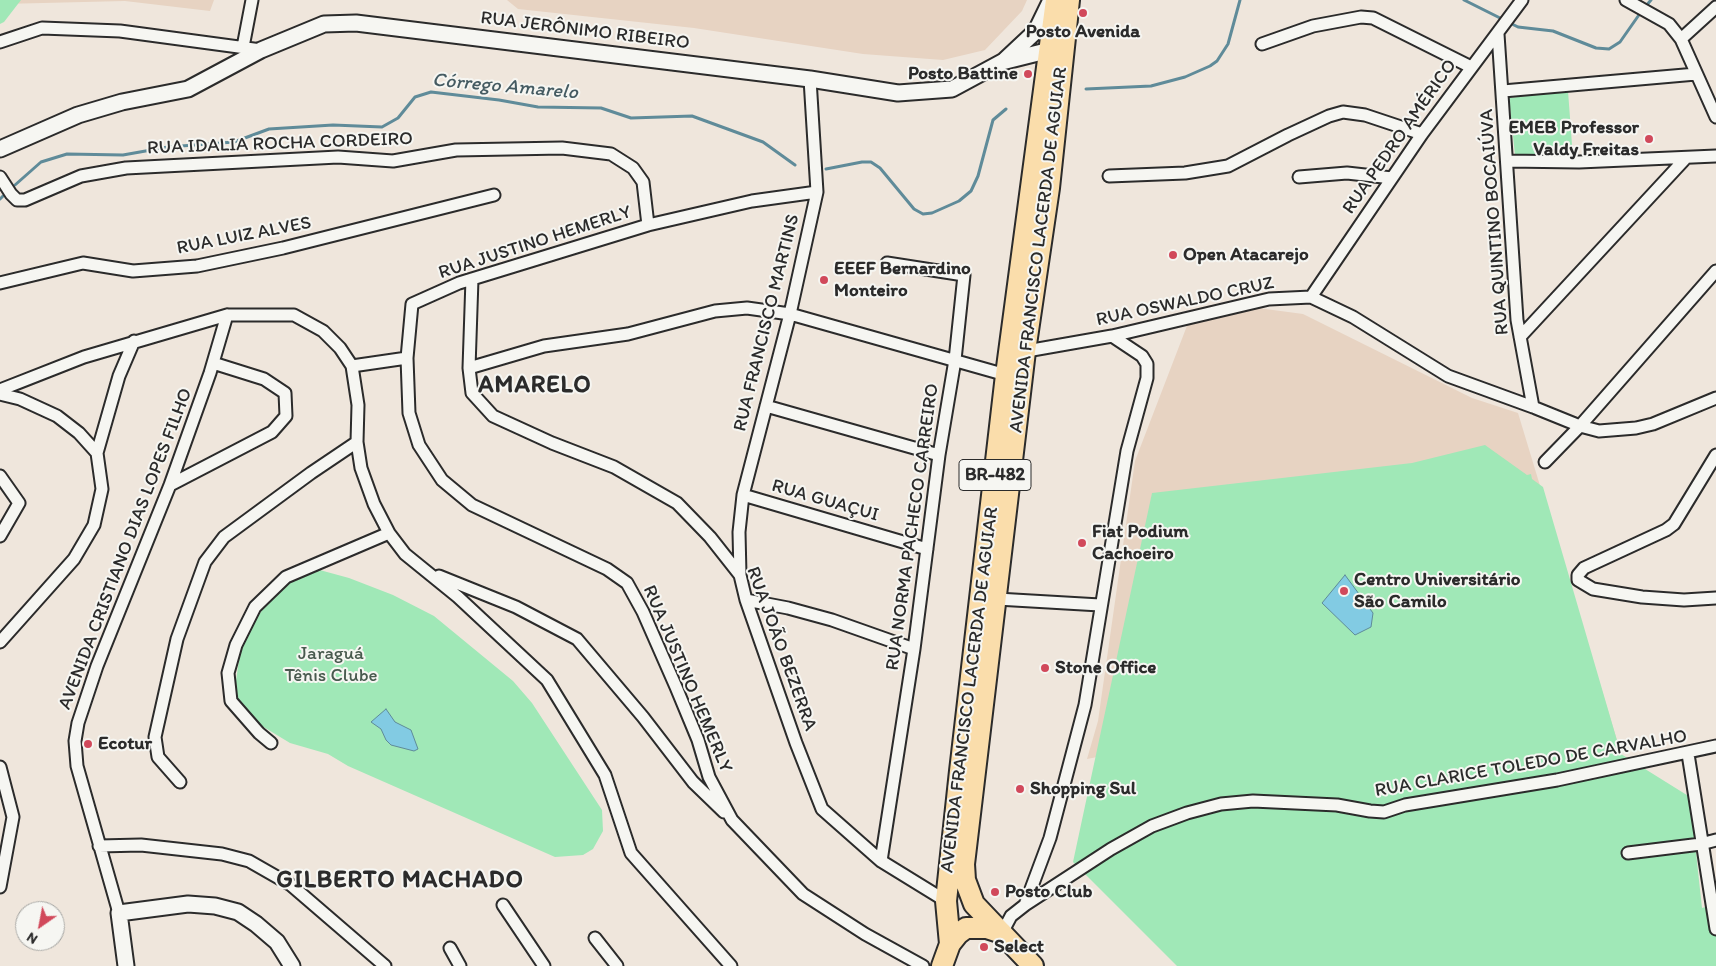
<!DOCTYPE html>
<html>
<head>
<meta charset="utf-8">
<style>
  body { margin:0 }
  #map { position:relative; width:1716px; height:966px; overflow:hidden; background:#efe6dc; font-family:Itim,sans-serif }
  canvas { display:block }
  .north { position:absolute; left:15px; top:901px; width:50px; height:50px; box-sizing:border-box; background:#f6f6f2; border:1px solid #a5a5a2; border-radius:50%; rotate:213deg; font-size:14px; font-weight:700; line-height:20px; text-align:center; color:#2b2b2b }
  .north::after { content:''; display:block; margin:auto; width:18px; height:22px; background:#d1495b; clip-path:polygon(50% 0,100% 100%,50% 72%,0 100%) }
</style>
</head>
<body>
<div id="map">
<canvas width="1716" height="966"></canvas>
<div class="north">N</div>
</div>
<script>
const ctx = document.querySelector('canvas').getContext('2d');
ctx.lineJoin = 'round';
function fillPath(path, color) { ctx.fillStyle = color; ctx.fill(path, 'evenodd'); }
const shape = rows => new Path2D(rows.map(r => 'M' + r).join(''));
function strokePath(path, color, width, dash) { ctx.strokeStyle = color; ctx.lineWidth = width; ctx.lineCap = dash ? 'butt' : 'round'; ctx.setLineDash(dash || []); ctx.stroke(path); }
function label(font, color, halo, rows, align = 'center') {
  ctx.font = font + ' Itim,sans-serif'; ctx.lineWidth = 4; ctx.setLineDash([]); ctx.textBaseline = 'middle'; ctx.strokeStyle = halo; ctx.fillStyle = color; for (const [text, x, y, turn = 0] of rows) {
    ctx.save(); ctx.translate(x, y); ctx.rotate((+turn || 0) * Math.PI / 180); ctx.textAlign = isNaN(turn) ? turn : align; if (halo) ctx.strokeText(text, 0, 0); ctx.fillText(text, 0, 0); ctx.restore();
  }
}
fillPath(shape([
  [0,0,214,0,210,11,125,1,2,4],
  [507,0,1027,0,1022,11,985,50,943,60,863,54,694,28,518,9],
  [1258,308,1303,314,1472,398,1518,413,1623,760,1215,734,1087,759,1098,721,1135,461,1190,318]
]), '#e7d3c2');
fillPath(shape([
  [0,0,21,0,4,22,0,24],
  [1568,91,1573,158,1515,155,1509,98],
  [1485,445,1527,475,1531,474,1532,479,1543,487,1621,754,1690,797,1702,908,1716,904,1716,966,1177,966,1073,862,1152,493,1412,463],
  [316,569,349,578,393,595,434,616,513,681,532,703,602,810,603,831,593,849,583,855,555,857,348,766,328,754,290,743,257,723,237,697,236,681,240,652,250,627,263,609,288,584]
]), '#a0e8b7');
const water = shape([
  [1345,575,1373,613,1371,627,1355,635,1322,603,1345,575],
  [386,709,395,722,411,730,418,749,414,751,391,745,386,740,381,729,371,722,386,709]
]);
fillPath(water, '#82cbe3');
strokePath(water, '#5f8b99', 1);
strokePath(shape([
  [1464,0,1518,27,1553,31,1596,48,1609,49,1620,42,1641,12],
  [1645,7,1651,0],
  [1086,89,1151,86,1185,77,1210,66,1217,61,1228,44,1240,0],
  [826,169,862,162,871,162,880,168,914,209,923,214,932,213,959,201,971,191,978,176,993,120,1006,109],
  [15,185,41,162,67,154,123,155,168,147,234,142,269,129,333,125,382,127,398,118,415,97,431,92,499,100,538,107,601,108,631,118,692,116,763,142,795,165],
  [0,199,3,196]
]), '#5f8b99', 3);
const street = shape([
  [1626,0,1669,24,1681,39,1716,117],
  [1498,34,1517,320,1533,407],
  [1681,39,1716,7],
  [0,42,42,28,120,31,261,50],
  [1262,44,1313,26,1361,17,1373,18,1471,67],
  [243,47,252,0],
  [1503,91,1696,74],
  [1508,161,1579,162,1716,156],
  [1109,176,1185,173,1228,166,1288,135,1329,116,1343,112,1365,115,1422,134],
  [0,177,11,194,17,200,25,200,81,176,126,168,338,157,393,161,456,150,562,148,611,154,633,168,643,182,648,225],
  [1299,177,1347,173,1392,178],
  [817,192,752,201,648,225,459,283,412,304,407,358,409,413,419,445,442,480,472,505,607,569,627,583,643,612,676,687,698,740,709,777,732,820,803,894,865,934,923,966],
  [472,279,469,368,472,393,493,416,552,443,614,467,677,503,710,537,740,575,746,600,796,743,822,809,881,861,946,901],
  [0,283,83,263,133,271,197,266,283,248,494,195],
  [1311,297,1422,134,1522,0],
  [1520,337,1685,159],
  [1021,352,1112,336,1269,299,1311,297,1353,317,1448,376,1533,407,1580,426,1599,431,1636,428,1653,424,1716,398],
  [352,366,407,358],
  [469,368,544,346,628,334,715,311,747,308,790,314,1006,375],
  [0,390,84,357,227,315,294,315,323,331,340,348,352,366,358,405,357,442,361,468,374,504,389,533,405,554,458,597,547,680,605,775,631,853,731,966],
  [0,394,20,399,57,416,79,433,97,453],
  [766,406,939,455],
  [1716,455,1674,524,1666,530,1584,568,1578,575,1578,580,1593,589,1642,597,1684,600,1716,598],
  [1545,462,1580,426,1716,271],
  [0,476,19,503,0,536],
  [170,485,272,432,286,416,285,393,264,379,213,363],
  [743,495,927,549],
  [740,575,739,532,743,495,790,314,817,192,810,79],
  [439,576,516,607,577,639,643,717,693,782,724,812],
  [997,599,1100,605],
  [746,600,788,608,832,620,914,649],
  [0,642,74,559,94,525,102,489,97,453,119,376,134,341],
  [271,743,259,733,231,701,228,673,236,645,255,607,286,577,389,533],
  [1688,754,1716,929],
  [0,767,13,817,0,887],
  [180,782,158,757,155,737,177,639,205,562,224,537,311,473,357,442],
  [99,846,141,845,222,854,249,861,291,885,385,966],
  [1628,853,1701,844,1716,840],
  [881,861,914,649,939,455,955,360,964,275,887,263],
  [503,905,544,966],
  [1025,905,1050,838,1085,705,1127,451,1147,378,1147,364,1142,356,1112,336],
  [119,913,77,766,75,741,78,723,97,666,170,485,210,373,227,315],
  [1002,933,1011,916,1025,905,1111,849,1152,826,1187,813,1221,804,1253,801,1337,805,1370,811,1384,812,1405,805,1557,780,1716,746],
  [595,938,617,966],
  [450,948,460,966]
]);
const secondary = shape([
  [1005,60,1036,31,1051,0],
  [0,149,78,115,122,102,188,89,261,50,324,24,356,23,810,79,898,93,952,89,1002,62,1058,48],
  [126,966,119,913,188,904,215,906,238,912,256,924,277,942,292,966]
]);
const highway = shape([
  [950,944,946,901,960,771,1006,375,1056,0],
  [942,966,950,944,958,934,966,928,987,928,1002,933],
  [1033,966,974,904,965,880,964,864,1025,351,1049,188,1069,0]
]);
strokePath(street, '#2b2b2b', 15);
strokePath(secondary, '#2b2b2b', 19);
strokePath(highway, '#2b2b2b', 24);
strokePath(street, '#f6f6f2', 11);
strokePath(secondary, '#f6f6f2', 15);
strokePath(highway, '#faddab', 20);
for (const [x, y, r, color] of [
  [1083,13,5,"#d1495b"],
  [1028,74,5,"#d1495b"],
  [1649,139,5,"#d1495b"],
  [1173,255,5,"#d1495b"],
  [824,280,5,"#d1495b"],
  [1082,543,5,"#d1495b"],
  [1344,591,5,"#d1495b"],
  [1045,668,5,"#d1495b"],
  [88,744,5,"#d1495b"],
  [1020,789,5,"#d1495b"],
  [995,892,5,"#d1495b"],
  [984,947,5,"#d1495b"]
]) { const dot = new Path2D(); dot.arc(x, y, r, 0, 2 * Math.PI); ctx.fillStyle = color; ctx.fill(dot); strokePath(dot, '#f6f6f2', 2); }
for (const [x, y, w] of [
  [995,475,72]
]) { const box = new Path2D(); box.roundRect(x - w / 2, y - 15.5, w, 31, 4); ctx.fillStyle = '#f6f6f2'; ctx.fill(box); strokePath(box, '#2b2b2b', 1); }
label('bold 18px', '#2b2b2b', null, [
  ["BR-482",995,475]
]);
label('19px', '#2b2b2b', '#f6f6f2', [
  ["RUA JERÔNIMO RIBEIRO",585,31,7],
  ["RUA PEDRO AMÉRICO",1400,137,-55],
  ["RUA IDALIA ROCHA CORDEIRO",280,144,-2],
  ["RUA QUINTINO BOCAIÚVA",1495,222,-94],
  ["RUA LUIZ ALVES",244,236,-11],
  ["RUA JUSTINO HEMERLY",535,243,-18],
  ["AVENIDA FRANCISCO LACERDA DE AGUIAR",1039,250,-83],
  ["RUA OSWALDO CRUZ",1185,302,-12],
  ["RUA FRANCISCO MARTINS",767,323,-76],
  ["RUA GUAÇUI",825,501,16],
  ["RUA NORMA PACHECO CARREIRO",913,527,-82],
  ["AVENIDA CRISTIANO DIAS LOPES FILHO",126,549,-69],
  ["RUA JOÃO BEZERRA",781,649,70],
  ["RUA JUSTINO HEMERLY",687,679,67],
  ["AVENIDA FRANCISCO LACERDA DE AGUIAR",970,690,-83],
  ["RUA CLARICE TOLEDO DE CARVALHO",1531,764,-10]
]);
label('bold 19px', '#2b2b2b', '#f6f6f2', [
  ["Posto Avenida",1083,32,"center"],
  ["Posto Battine",1018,74,"right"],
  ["EMEB Professor",1639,128,"right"],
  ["Valdy Freitas",1639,150,"right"],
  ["Open Atacarejo",1183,255],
  ["EEEF Bernardino",834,269],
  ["Monteiro",834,291],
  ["Fiat Podium",1092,532],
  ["Cachoeiro",1092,554],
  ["Centro Universitário",1354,580],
  ["São Camilo",1354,602],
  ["Stone Office",1055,668],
  ["Ecotur",98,744],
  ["Shopping Sul",1030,789],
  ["Posto Club",1005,892],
  ["Select",994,947]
], 'left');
label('19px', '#485a4e', '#f6f6f2', [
  ["Jaraguá",331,654],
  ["Tênis Clube",331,676]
]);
label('italic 20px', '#455b62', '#f6f6f2', [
  ["Córrego Amarelo",505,87,5]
]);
ctx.letterSpacing = '1px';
label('bold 24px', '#2b2b2b', '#f6f6f2', [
  ["AMARELO",535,386],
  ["GILBERTO MACHADO",400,881]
]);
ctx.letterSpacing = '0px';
</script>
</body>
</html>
